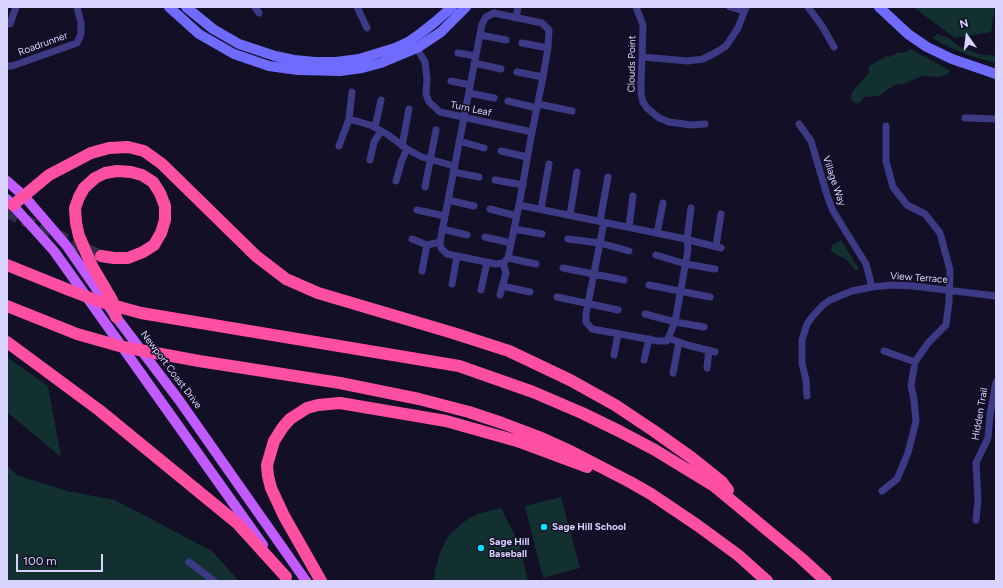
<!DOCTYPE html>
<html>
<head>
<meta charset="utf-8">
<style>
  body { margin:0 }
  #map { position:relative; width:1003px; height:588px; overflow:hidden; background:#130f26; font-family:Figtree,sans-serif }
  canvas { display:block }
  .frame { position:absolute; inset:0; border:8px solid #d9d4ff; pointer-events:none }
  .north { position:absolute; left:947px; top:16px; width:40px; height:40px; -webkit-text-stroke:3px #130f26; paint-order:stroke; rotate:346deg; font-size:11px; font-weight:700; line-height:16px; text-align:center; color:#d9d4ff }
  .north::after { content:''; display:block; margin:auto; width:14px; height:18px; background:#d9d4ff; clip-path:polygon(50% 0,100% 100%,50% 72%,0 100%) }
  .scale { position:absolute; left:16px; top:554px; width:87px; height:18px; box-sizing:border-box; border:2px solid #d9d4ff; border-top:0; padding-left:5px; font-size:12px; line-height:14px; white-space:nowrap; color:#d9d4ff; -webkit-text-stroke:3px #130f26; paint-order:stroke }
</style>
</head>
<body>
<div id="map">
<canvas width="1003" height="588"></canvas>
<div class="frame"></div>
<div class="north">N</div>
<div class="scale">100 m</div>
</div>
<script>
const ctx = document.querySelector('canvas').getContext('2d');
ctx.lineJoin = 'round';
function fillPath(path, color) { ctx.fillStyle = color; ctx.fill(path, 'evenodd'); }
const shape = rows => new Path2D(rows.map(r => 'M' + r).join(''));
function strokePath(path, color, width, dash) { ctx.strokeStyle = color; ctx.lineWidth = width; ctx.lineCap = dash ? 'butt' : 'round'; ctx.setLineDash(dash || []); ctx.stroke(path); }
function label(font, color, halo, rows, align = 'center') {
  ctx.font = font + ' Figtree,sans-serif'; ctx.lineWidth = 3; ctx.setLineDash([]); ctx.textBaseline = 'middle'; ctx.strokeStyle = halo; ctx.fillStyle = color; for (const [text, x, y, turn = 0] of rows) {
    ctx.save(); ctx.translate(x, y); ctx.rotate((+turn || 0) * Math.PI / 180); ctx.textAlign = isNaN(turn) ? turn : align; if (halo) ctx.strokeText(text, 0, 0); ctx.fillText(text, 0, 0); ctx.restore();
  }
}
fillPath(shape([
  [913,7,995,7,991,32,955,38],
  [937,34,947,37,960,47,979,54,996,56,996,63,970,56,943,44,932,38],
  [910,49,951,71,946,75,939,77,922,76,903,84,894,85,879,96,865,97,858,104,852,101,851,97,852,92,869,73,869,66,887,56,889,57,897,53,905,52],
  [841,240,857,266,859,270,855,270,847,260,832,252,831,249,832,245],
  [7,357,48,386,61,457,7,412],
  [7,465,17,475,67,491,115,500,212,551,239,581,7,581],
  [561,497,580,568,543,578,525,506],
  [501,508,519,543,528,581,434,581,435,571,440,552,449,535,465,521,477,514]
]), '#12302f');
strokePath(shape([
  [7,212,101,256]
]), '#312d47', 12, [12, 6]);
strokePath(shape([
  [255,7,259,13],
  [357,7,367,28],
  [636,7,643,25,641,84,641,94,643,102,647,108,659,118,669,122,691,125,705,124],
  [730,7,744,11],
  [808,7,822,26,834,47],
  [494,13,542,23,549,30,548,48,543,77,532,132,519,205,508,258,503,263,496,264,447,254,441,248,440,242,482,24,486,17,494,13],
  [516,18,518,7],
  [10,24,16,7],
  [480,35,506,40],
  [522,43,548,48],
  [415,45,425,62,427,79,426,94,429,102,440,112,532,132],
  [458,53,476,56],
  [643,57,688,61,703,59,715,53,726,46,738,28,746,7],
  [474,63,501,69],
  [7,66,12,66,77,43,81,34,81,23,77,7],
  [517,72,543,77],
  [451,81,470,85],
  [469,93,494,98],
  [508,101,537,108],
  [538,104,572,111],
  [965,118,996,119],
  [349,119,370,125,387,134,407,149,422,157,454,166],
  [799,124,811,141,827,195,833,211,866,264,872,287],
  [375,127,381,100],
  [459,141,484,148],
  [339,146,349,119,352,92],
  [402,146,409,109],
  [501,151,527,157],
  [370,160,374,142,381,131],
  [453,172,479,177],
  [495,180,523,185],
  [396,181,402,160,407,149],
  [425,187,436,130],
  [448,200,474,206],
  [519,205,681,238,721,248],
  [490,209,517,216],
  [541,209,549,164],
  [417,210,445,216],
  [570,215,577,172],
  [600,221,608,177],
  [604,222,586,314,586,322,592,329,658,341,667,341,675,322,688,250,687,239,691,208],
  [629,227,633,196],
  [442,229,467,235],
  [514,229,542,234],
  [657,233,663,203],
  [485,237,511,243],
  [412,239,427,245,440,242],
  [568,239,600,243,629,251],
  [716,246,721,214],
  [656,255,686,264,715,269],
  [508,258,536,264],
  [563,268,624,280],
  [422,271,427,245],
  [452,284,457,256],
  [649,285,710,297],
  [502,286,530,292],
  [481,290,487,262],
  [500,295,506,273,503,263],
  [557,297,618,310],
  [645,314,675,322,704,327],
  [668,338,687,345,715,352],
  [884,351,915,362],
  [614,355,618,334],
  [644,360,649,339],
  [707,368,709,350],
  [673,373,679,342],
  [807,396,806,380,802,363,802,340,807,324,812,317,823,305,830,300,852,291,872,287,892,285,913,286,996,296],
  [882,491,897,479,908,453,916,421,914,400,911,385,915,362,928,343,946,325,949,302,950,270,940,233,925,214,907,205,893,187,886,161,886,126],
  [976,520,978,499,976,463,988,438,990,415,996,382],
  [189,562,214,581]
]), '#3d3a85', 7);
strokePath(shape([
  [169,7,199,34,234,54,269,66,298,70,340,71,362,68,381,63,417,48,441,32,466,7],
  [186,7,213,29,239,44,275,56,294,60,315,62,336,62,359,59,395,48,408,42,421,33,435,22,452,7],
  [879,7,908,34,927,47,952,59,996,74]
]), '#6f6bff', 10);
strokePath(shape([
  [7,181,24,196,66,245,116,317,179,400,306,581],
  [7,199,54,251,263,545]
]), '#c25bff', 10);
strokePath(shape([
  [13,205,49,175,91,153,109,148,128,147,144,151,162,164,256,256,286,279,318,293,453,333,509,351,570,380,615,405,654,431,692,458,722,482,728,490],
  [101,256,114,258,128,258,143,252,154,245,161,233,165,220,165,206,160,193,153,182,142,175,131,172,117,171,105,173,95,178,84,188,79,197,75,208,76,223,79,236,92,266,112,300,116,317],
  [7,265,64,288,98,301,141,313,459,366,533,392,582,413,619,431,655,450,714,486,801,558,826,581],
  [7,306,77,334,123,347,199,361,340,383,419,399,469,412,502,423,539,437,572,452,630,482,651,494,697,525,738,555,767,581],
  [7,342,99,410,237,523,286,577],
  [321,581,284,516,271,488,268,476,267,465,274,441,283,427,290,419,307,408,318,405,340,403,446,421,517,441,587,467]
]), '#ff4fa3', 12);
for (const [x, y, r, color] of [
  [544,527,4,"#00e5ff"],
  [481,548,4,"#00e5ff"]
]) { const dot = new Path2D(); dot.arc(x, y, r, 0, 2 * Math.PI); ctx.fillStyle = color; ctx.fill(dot); strokePath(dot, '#130f26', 1.5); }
label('10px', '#d9d4ff', '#130f26', [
  ["Roadrunner",43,44,-20],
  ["Clouds Point",632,64,-89],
  ["Turn Leaf",471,109,12],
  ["Village Way",834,181,71],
  ["View Terrace",919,278,4],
  ["Newport Coast Drive",171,370,53],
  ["Hidden Trail",980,414,-80]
]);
label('bold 10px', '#d9d4ff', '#130f26', [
  ["Sage Hill School",552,527],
  ["Sage Hill",489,542],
  ["Baseball",489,554]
], 'left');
</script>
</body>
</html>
